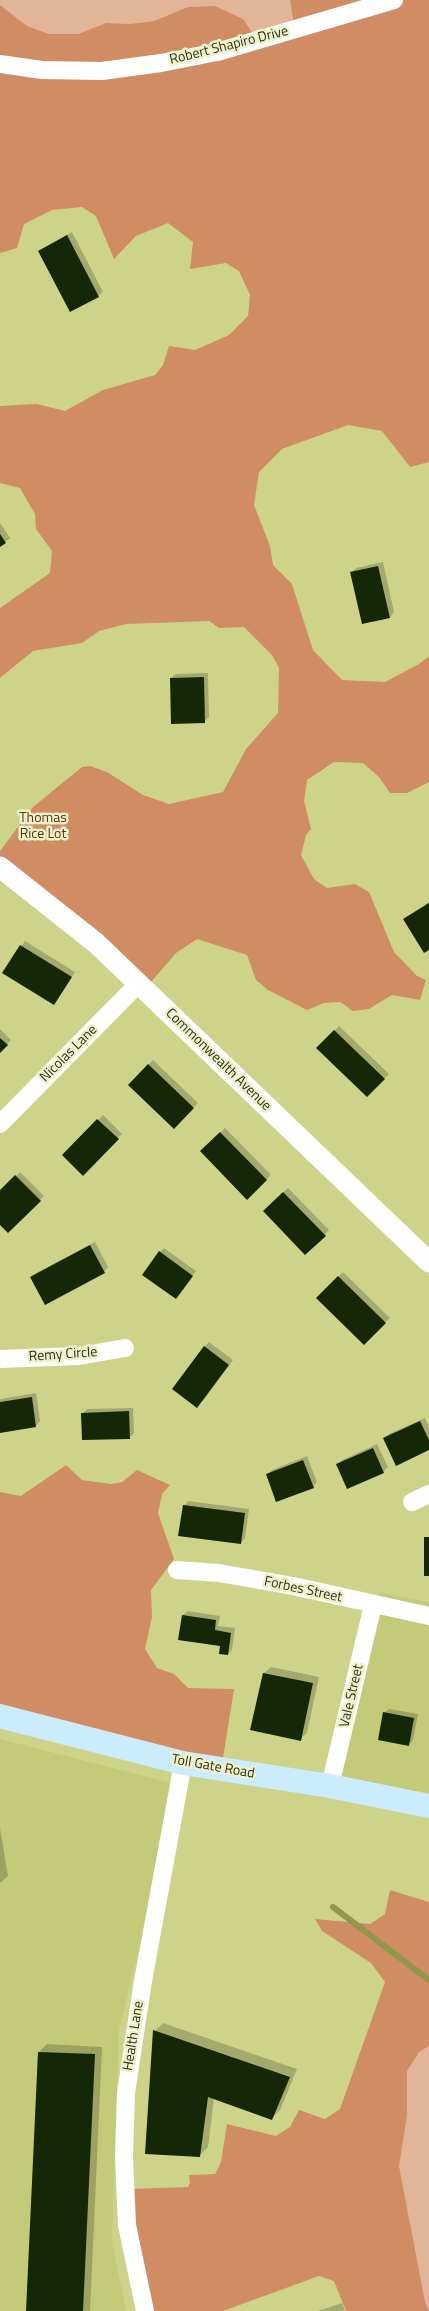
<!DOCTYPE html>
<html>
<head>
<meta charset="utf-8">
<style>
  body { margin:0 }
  canvas { display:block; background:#cdd48a }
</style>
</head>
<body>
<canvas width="429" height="2311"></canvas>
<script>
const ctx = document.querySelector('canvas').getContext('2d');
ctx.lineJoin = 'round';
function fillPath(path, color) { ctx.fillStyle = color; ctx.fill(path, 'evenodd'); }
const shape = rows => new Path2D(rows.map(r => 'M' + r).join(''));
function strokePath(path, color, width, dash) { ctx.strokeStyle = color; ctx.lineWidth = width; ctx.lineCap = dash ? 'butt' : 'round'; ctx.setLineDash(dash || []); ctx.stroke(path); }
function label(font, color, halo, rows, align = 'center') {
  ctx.font = font + ' "Titillium Web",sans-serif'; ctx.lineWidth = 5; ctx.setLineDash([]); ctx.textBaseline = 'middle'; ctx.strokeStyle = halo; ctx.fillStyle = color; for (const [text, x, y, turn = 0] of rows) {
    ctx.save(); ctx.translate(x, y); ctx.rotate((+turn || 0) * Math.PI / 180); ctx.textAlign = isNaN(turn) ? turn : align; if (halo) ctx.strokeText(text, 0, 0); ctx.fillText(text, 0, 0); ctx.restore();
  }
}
fillPath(shape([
  [381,1593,429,1602,429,1806,334,1783,368,1599],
  [0,1739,179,1785,119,2031,112,2242,126,2311,0,2311]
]), '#c3cb78');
fillPath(shape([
  [0,0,290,0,294,26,255,37,188,7,154,21,130,24,106,23,78,34,49,34,27,26,0,5],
  [429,1963,429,2311,408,2311,361,2119]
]), '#e3b598');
fillPath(shape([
  [290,0,429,0,429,462,410,467,382,431,348,425,282,449,259,472,254,505,270,546,273,565,292,584,313,650,342,680,385,682,419,664,429,656,429,782,407,793,390,793,379,777,363,763,334,762,307,780,304,801,311,829,306,835,301,855,314,879,327,888,355,884,369,892,394,952,417,976,426,980,420,1000,392,995,369,1009,353,1011,340,1002,324,1003,307,1010,268,990,256,980,247,955,197,939,176,953,145,989,0,869,0,851,33,807,82,767,90,766,107,772,143,795,169,804,223,792,246,749,278,713,279,668,272,655,244,627,219,628,209,621,126,624,99,631,82,643,33,651,0,678,0,608,50,573,52,551,36,529,35,514,20,488,0,483,0,406,37,404,65,411,103,390,155,375,163,365,169,346,195,350,229,335,248,316,250,295,239,271,226,263,190,269,193,242,168,223,136,236,114,259,96,216,82,207,52,210,24,224,17,248,0,253,0,5,27,26,49,34,78,34,106,23,130,24,154,21,188,7,215,6,243,19,255,37,294,26],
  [66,1465,82,1480,111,1484,122,1482,137,1470,170,1485,162,1494,158,1513,174,1559,151,1590,152,1617,145,1649,157,1668,174,1674,188,1688,234,1689,223,1758,194,1754,0,1707,0,1492,21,1496],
  [390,1890,429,1902,429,2046,419,2052,407,2071,407,2115,399,2166,425,2302,429,2311,346,2311,334,2281,319,2276,223,2311,147,2311,130,2189,188,2187,190,2183,189,2175,215,2174,221,2162,227,2124,276,2136,290,2127,299,2110,325,2119,340,2109,385,1982,371,1963,322,1931,315,1919,370,1924,385,1914]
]), '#d08d63');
fillPath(shape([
  [72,232,103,292,98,296,40,251],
  [0,523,10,538,0,546],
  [383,562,394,612,390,617,352,572,356,568],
  [208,673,209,717,204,722,171,678,176,674],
  [429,902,429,949,404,919],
  [25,941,75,972,54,1004,4,973],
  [339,1026,389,1074,367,1095,318,1048],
  [0,1029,11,1040,0,1051],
  [153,1060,198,1103,174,1127,130,1085],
  [103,1115,122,1134,83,1174,63,1155],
  [225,1128,271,1175,247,1198,202,1151],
  [20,1172,44,1196,8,1232,0,1224,0,1192],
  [288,1188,329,1230,305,1254,265,1211],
  [95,1242,108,1267,104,1272,32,1277,36,1273],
  [164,1248,196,1271,180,1293,160,1252],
  [343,1272,390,1318,364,1343,318,1298],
  [209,1342,233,1360,202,1402,204,1347],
  [36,1393,40,1421,36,1426,0,1431,0,1399],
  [133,1408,134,1433,129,1438,82,1414,87,1409],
  [425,1418,429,1427,429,1449,384,1438,389,1434],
  [377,1444,388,1467,383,1472,338,1464,342,1460],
  [307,1456,317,1482,313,1487,267,1475,272,1470],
  [188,1501,249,1509,245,1538,241,1543,184,1506],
  [188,1611,220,1616,218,1626,235,1628,232,1650,228,1654,221,1645,183,1615],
  [271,1667,319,1677,307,1733,300,1739,252,1729,264,1673],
  [389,1709,418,1714,413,1740,409,1744,384,1713],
  [0,1828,8,1876,0,1883],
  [163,2023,297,2069,280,2110,272,2118,214,2098,208,2147,200,2155,155,2031],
  [47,2044,102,2047,90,2311,27,2311,39,2052],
  [342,2303,345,2311,318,2311]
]), '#0003');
strokePath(shape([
  [333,1907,429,1980]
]), '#91974b', 6);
fillPath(shape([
  [67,235,99,297,70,312,38,251],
  [0,534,6,543,0,547],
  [378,566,390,618,362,624,350,572],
  [204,677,205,723,171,724,170,678],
  [429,903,429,950,424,953,403,919],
  [20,945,72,977,54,1005,2,973],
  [334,1030,385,1079,367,1097,316,1048],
  [0,1038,8,1045,0,1053],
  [148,1064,194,1108,174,1129,128,1085],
  [97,1119,119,1139,83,1176,62,1155],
  [220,1132,267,1180,247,1200,200,1151],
  [15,1175,41,1201,8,1233,0,1225,0,1190],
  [283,1192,326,1236,305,1255,263,1211],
  [90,1245,105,1273,45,1305,30,1277],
  [159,1251,193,1276,176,1299,142,1275],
  [338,1276,386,1323,364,1345,316,1298],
  [204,1346,229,1365,197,1408,172,1389],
  [32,1397,36,1427,0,1433,0,1402],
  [129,1411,130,1439,82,1440,81,1413],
  [420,1421,429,1440,429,1450,396,1466,383,1438],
  [373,1448,384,1473,347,1489,336,1464],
  [303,1460,314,1488,276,1502,266,1474],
  [183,1505,245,1513,241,1544,178,1536],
  [424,1537,429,1537,429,1576,424,1576],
  [182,1615,216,1620,215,1630,231,1633,228,1655,219,1654,220,1646,178,1640],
  [263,1673,313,1683,301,1741,250,1730],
  [383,1712,414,1718,409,1746,378,1740],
  [153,2030,290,2077,272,2120,208,2097,200,2157,145,2154],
  [38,2052,95,2054,83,2311,26,2311]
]), '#162707');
strokePath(shape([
  [0,64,42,70,102,71,161,63,217,52,394,0],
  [0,1124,138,984],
  [0,1359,79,1356,125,1348],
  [412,1502,429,1494],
  [177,1570,219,1573,293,1586,429,1616],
  [330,1786,373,1605],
  [145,2311,127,2225,124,2156,126,2093,143,1981,183,1763]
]), '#fff', 18);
strokePath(shape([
  [0,867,96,943,429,1262]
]), '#fff', 21);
strokePath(shape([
  [0,1716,183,1763,330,1786,429,1806]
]), '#cbecfd', 24);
label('14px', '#2f3113', '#edf2cd', [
  ["Robert Shapiro Drive",229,46,-14],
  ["Nicolas Lane",69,1054,-45],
  ["Commonwealth Avenue",218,1060,44],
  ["Remy Circle",63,1355,-4],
  ["Forbes Street",303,1590,12],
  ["Vale Street",352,1696,-77],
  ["Toll Gate Road",213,1767,10],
  ["Health Lane",134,2036,-81]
]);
label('14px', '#603313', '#edf2cd', [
  ["Thomas",43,819],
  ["Rice Lot",43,835]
]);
</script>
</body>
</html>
